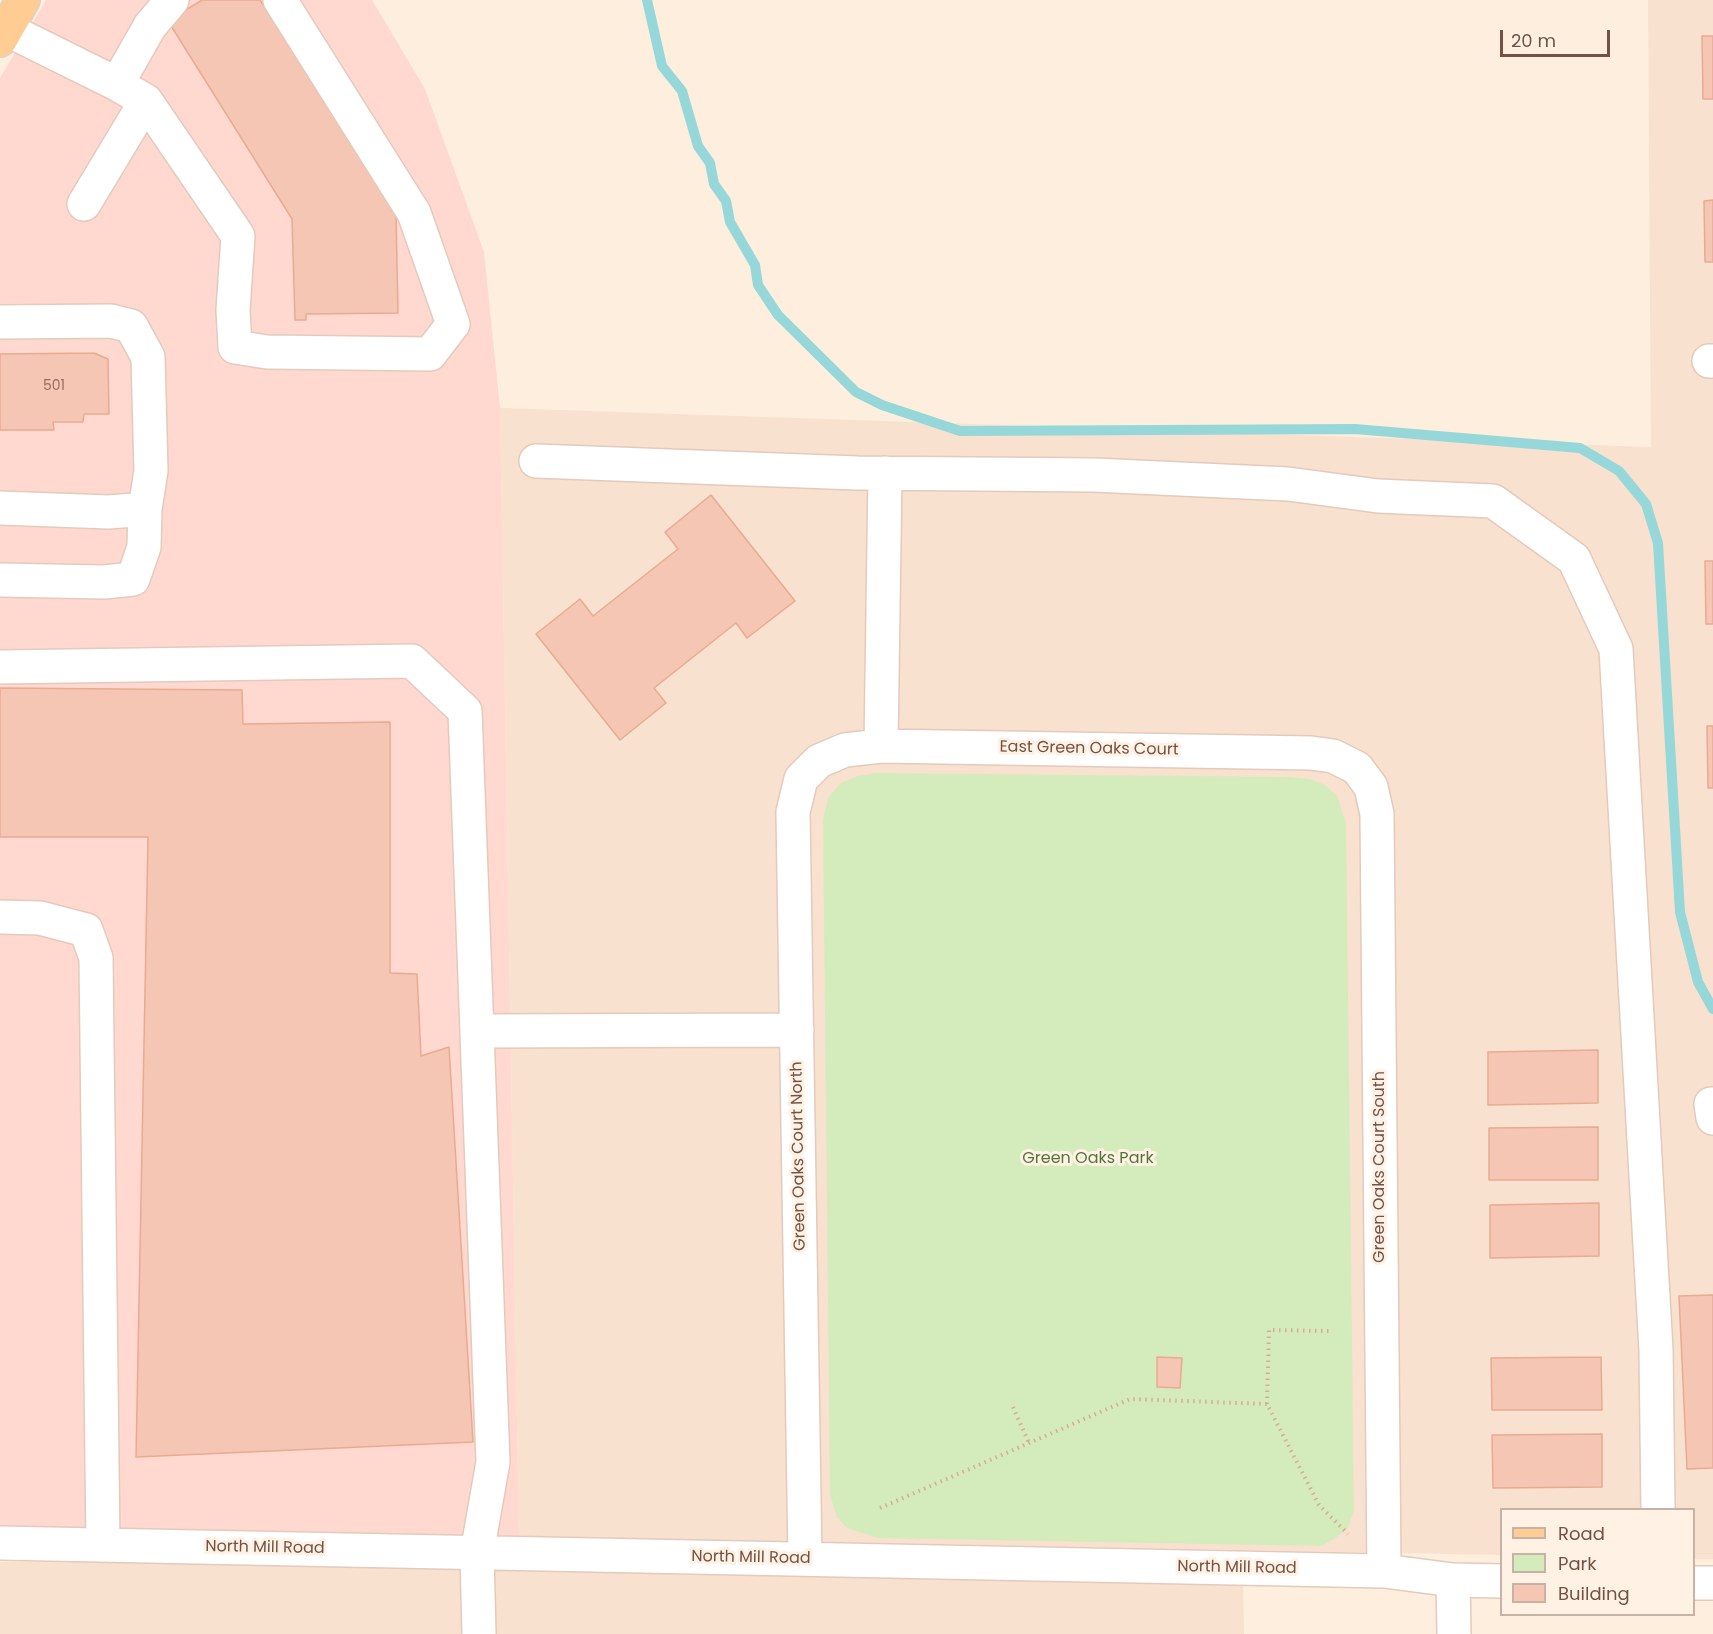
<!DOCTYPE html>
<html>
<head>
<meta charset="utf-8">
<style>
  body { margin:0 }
  #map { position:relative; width:1713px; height:1634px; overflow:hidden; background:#feeedd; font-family:Poppins,sans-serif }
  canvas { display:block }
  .legend { position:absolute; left:1500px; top:1508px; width:195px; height:108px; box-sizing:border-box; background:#fff2e5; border:2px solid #c8b2a5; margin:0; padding:8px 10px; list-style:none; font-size:18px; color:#755144 }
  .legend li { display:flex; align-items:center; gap:12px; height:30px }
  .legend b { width:30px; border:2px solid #c8b2a5 }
  .scale { position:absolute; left:1500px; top:30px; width:110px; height:27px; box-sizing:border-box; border:3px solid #755144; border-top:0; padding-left:8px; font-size:18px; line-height:21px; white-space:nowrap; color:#755144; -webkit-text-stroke:4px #fff2e5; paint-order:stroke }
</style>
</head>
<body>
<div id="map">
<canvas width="1713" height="1634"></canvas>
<ul class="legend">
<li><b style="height:8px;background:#ffcc93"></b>Road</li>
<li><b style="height:16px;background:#d4ecbb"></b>Park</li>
<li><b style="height:16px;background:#f5c6b3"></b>Building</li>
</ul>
<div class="scale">20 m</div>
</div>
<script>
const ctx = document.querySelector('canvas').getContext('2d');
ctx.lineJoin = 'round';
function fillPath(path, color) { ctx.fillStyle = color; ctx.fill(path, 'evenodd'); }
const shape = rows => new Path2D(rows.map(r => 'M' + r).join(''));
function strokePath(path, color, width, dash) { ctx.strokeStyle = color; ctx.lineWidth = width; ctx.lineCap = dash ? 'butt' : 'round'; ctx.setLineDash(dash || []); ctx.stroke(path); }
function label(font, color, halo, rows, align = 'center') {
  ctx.font = font + ' Poppins,sans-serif'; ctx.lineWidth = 6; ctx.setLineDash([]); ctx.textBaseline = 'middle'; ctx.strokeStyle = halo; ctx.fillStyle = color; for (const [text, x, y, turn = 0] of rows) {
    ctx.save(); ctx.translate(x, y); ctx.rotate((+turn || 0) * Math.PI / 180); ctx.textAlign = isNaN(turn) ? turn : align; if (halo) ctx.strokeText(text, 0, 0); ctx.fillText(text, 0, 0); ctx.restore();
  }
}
fillPath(shape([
  [1648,0,1713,0,1713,1559,1694,1559,1694,1510,1502,1510,1501,1555,519,1536,500,408,1651,447],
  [0,1562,467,1563,469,1634,0,1634],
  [490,1565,1243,1579,1244,1634,491,1634]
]), '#f8e1ce');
fillPath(shape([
  [46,0,372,0,425,89,484,252,500,408,519,1536,0,1528,0,78]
]), '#ffd9d0');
fillPath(shape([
  [876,773,1289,777,1310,779,1325,785,1337,796,1346,823,1354,1511,1347,1529,1334,1539,1321,1546,878,1538,847,1528,837,1517,830,1495,823,820,828,798,841,783,858,776]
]), '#d4ecbb');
strokePath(shape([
  [647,0,662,66,682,91,698,146,710,163,714,184,726,201,730,222,755,265,758,285,778,315,856,392,882,405,960,431,1355,429,1580,448,1619,471,1646,504,1658,543,1680,912,1698,982,1713,1009]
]), '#96d7da', 10);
const building = shape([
  [202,0,260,0,396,215,398,313,306,314,306,320,295,320,292,219,168,21,202,0],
  [1702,36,1713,36,1713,99,1703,99,1702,36],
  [1713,200,1713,262,1705,262,1704,201,1713,200],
  [94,353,108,359,109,414,84,414,83,422,53,422,54,430,0,430,0,354,94,353],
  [711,495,795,601,747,638,736,623,654,688,666,703,620,740,536,634,580,599,593,616,678,549,665,532,711,495],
  [1705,561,1713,561,1713,624,1706,624,1705,561],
  [0,688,242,690,243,724,390,722,390,973,417,974,421,1056,449,1047,473,1442,136,1457,148,837,0,837,0,688],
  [1707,726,1713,726,1713,788,1708,788,1707,726],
  [1598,1050,1598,1103,1488,1105,1488,1052,1598,1050],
  [1598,1127,1598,1180,1489,1180,1489,1128,1598,1127],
  [1599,1203,1599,1256,1490,1258,1490,1205,1599,1203],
  [1713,1295,1713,1468,1687,1469,1679,1296,1713,1295],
  [1157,1357,1182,1358,1180,1388,1157,1387,1157,1357],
  [1601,1357,1602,1410,1492,1410,1491,1358,1601,1357],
  [1602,1434,1602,1487,1493,1488,1492,1435,1602,1434]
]);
fillPath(building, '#f5c6b3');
strokePath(building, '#e9aa92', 1.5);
const minor = shape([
  [0,26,117,84,146,101,238,236,233,310,235,347,267,352,430,354,453,324,414,213,280,0],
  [117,84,150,26,172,0],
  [84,204,146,101],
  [0,322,111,321,131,326,148,357,151,471,145,509,109,512,0,508],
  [1709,361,1713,361],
  [536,461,857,473,1094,475,1288,484,1378,496,1493,501,1574,559,1616,649,1656,1350,1658,1510],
  [0,580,104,582,133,579,144,547,145,509],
  [0,667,412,661,465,711,493,1462,477,1553,479,1634],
  [881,746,885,473],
  [0,917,40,918,86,930,96,958,103,1545],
  [477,1031,797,1030],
  [1711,1104,1713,1118],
  [0,1543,1384,1571,1453,1580,1502,1581],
  [805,1559,793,812,801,779,819,761,845,750,881,746,1311,753,1333,756,1357,768,1371,787,1377,814,1384,1571],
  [1453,1580,1454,1634],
  [1694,1583,1713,1583]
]);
const major = shape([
  [0,40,23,0]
]);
strokePath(minor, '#e4cabc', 36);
strokePath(major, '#dbd2ce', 36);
strokePath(shape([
  [1267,1404,1269,1330,1332,1331],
  [1013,1407,1029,1443],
  [880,1508,1130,1399,1267,1404,1319,1505,1348,1534]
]), '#d9aa97', 4, [1.5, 4.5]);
strokePath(minor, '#fff', 33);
strokePath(major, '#ffcc93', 33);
label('14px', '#956e60', null, [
  ["501",54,386]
]);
label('16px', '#755144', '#fff2e5', [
  ["East Green Oaks Court",1089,749,1],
  ["Green Oaks Court North",799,1156,-91],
  ["Green Oaks Court South",1380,1167,-90],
  ["North Mill Road",265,1548,1],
  ["North Mill Road",751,1558,1],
  ["North Mill Road",1237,1568,1]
]);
label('16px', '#527539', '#fff2e5', [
  ["Green Oaks Park",1088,1159]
]);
</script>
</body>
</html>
